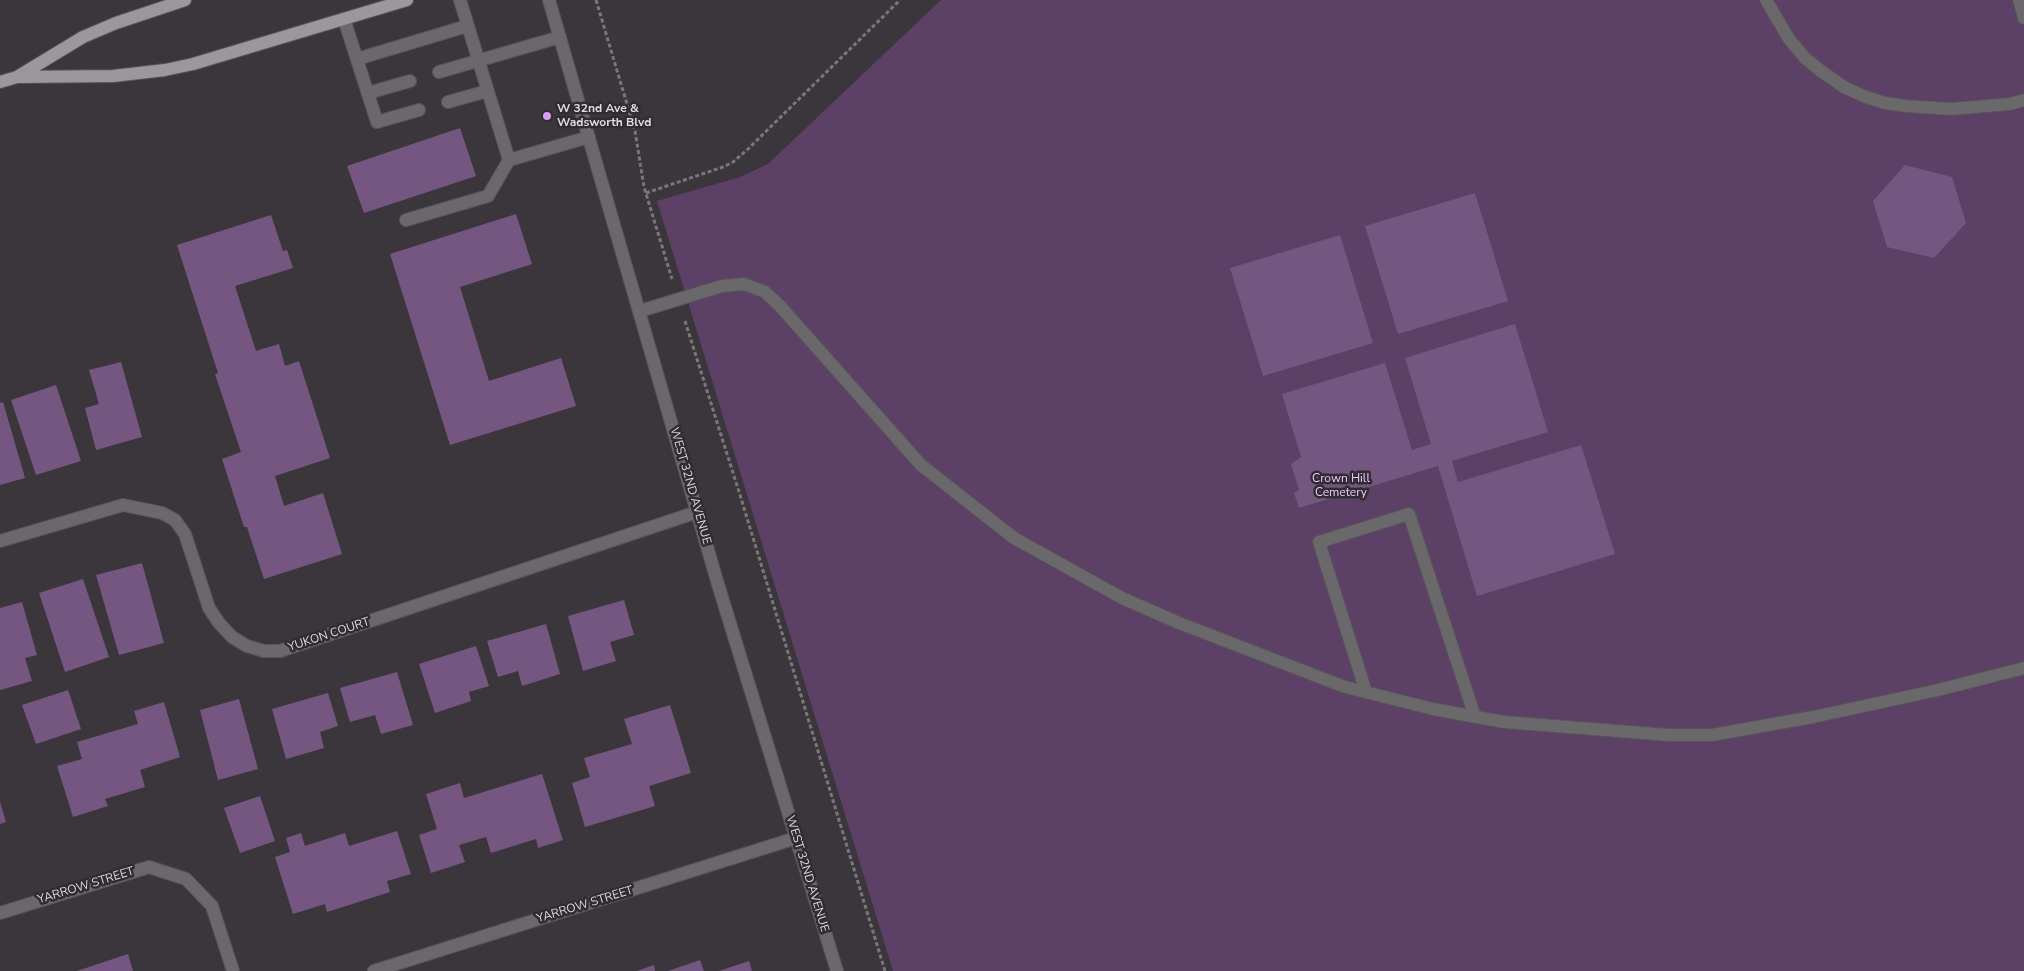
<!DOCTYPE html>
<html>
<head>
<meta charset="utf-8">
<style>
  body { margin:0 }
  canvas { display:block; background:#3a363b }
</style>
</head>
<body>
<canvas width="2024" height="971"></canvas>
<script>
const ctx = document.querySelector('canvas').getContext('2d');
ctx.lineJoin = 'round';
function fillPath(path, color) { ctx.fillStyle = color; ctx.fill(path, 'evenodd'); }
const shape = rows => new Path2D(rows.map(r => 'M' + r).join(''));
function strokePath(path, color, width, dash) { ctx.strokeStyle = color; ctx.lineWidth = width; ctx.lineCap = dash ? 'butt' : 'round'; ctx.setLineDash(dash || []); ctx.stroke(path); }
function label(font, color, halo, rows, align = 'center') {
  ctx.font = font + ' "Nunito Sans",sans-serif'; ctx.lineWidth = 5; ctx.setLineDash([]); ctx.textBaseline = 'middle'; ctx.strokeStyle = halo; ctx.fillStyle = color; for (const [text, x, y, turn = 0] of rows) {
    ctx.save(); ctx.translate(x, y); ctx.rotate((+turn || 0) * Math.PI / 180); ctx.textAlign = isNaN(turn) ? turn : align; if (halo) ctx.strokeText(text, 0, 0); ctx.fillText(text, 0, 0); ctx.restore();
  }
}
fillPath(shape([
  [941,0,2024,0,2024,971,893,971,657,201,740,177,768,164]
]), '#5c4066');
fillPath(shape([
  [460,128,476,176,364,213,347,166],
  [1905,165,1952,177,1966,223,1934,258,1887,247,1873,201],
  [1475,193,1508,301,1398,334,1365,226],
  [516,214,532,264,460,287,489,381,561,358,576,406,450,445,390,254],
  [271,215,283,251,287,250,293,268,235,286,256,351,279,344,285,366,299,361,330,458,275,476,284,506,323,493,342,554,264,579,247,527,244,527,222,459,241,452,215,374,218,373,177,245],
  [1340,235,1373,343,1263,376,1230,268],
  [1515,324,1548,432,1452,461,1458,482,1581,445,1615,554,1477,596,1438,466,1299,508,1294,493,1299,490,1291,464,1301,457,1282,394,1385,363,1412,450,1431,444,1405,358],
  [121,362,142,437,96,450,85,408,99,404,89,370],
  [56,385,81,461,36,475,11,400],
  [3,402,25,478,0,485,0,403],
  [142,563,164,643,119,655,96,575],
  [83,579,109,657,65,672,39,593],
  [624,600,634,635,610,642,616,661,583,671,568,616],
  [22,602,37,655,25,658,32,681,0,690,0,608],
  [546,624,560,674,522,686,518,671,498,677,487,641],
  [476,646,489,686,469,692,471,701,435,713,419,664],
  [397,672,413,725,381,734,375,715,350,722,340,688],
  [68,690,81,729,36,744,22,705],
  [328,693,338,726,320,732,324,748,286,759,272,709],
  [239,699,258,769,218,780,200,710],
  [164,702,180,757,140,770,145,787,105,799,108,806,73,817,57,766,82,759,77,742,138,724,134,711],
  [670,705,691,773,649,786,655,806,585,827,572,783,590,777,584,758,632,744,624,719],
  [542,774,563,840,538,848,536,839,491,853,486,837,459,845,465,862,431,873,419,835,437,829,426,794,460,783,464,798],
  [260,796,275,841,240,853,224,808],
  [0,802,6,822,0,824],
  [397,831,411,874,387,881,390,892,327,912,325,904,293,914,275,857,290,852,286,838,301,833,305,846,345,833,349,846],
  [128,954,133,971,77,971],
  [700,960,704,971,668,971],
  [749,961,752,971,719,971],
  [654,965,655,971,637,971]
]), '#755681');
const service = shape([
  [460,0,509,160,589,137],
  [1766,0,1789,39,1805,58,1821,71,1844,87,1866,97,1885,103,1906,106,1951,109,2010,104,2024,100],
  [2019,0,2024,18],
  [344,19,377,122,419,110],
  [357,59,467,26],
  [439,72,560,37],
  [368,93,410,81],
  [448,102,487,91],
  [406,220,488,196,509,160],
  [640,311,722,286,744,284,765,292,780,306,921,465,1014,538,1122,598,1179,623,1345,687,1433,709,1504,722,1669,735,1712,735,1813,717,1938,690,2024,668],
  [1366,692,1319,542,1409,514,1475,717]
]);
const minor = shape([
  [0,541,123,505,162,513,175,520,185,534,209,608,219,623,232,637,247,646,264,651,280,651,697,512],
  [0,913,149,867,186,879,212,906,233,971],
  [374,971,796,838]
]);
const tertiary = shape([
  [549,0,717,581,837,971]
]);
const primary = shape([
  [17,77,113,76,165,70,193,64,407,0],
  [0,82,17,77,83,37,116,23,185,0]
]);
strokePath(service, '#575458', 14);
strokePath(minor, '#575458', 14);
strokePath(tertiary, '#575458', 14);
strokePath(primary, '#575458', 14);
strokePath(shape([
  [596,0,635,131,644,187,672,279],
  [646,193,723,167,733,162,747,150,900,0],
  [685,321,740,495,885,971]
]), '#7a767b', 3, [4, 2.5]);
strokePath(service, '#6a686b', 12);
strokePath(minor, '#6a686b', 12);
strokePath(tertiary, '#6a686b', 12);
strokePath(primary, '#9b979d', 12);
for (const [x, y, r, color] of [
  [547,116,5,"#dc99f4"]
]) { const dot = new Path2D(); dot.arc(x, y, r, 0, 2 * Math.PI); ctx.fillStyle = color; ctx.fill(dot); strokePath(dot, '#302c31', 2); }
label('bold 12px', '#dddbde', '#302c31', [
  ["W 32nd Ave &",557,109],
  ["Wadsworth Blvd",557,123]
], 'left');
label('12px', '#efc7fe', '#302c31', [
  ["Crown Hill",1341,479],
  ["Cemetery",1341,493]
]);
label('12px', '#dddbde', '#302c31', [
  ["WEST 32ND AVENUE",690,486,74],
  ["YUKON COURT",329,635,-18],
  ["WEST 32ND AVENUE",807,874,73],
  ["YARROW STREET",86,886,-17],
  ["YARROW STREET",585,905,-17]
]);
</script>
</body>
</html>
